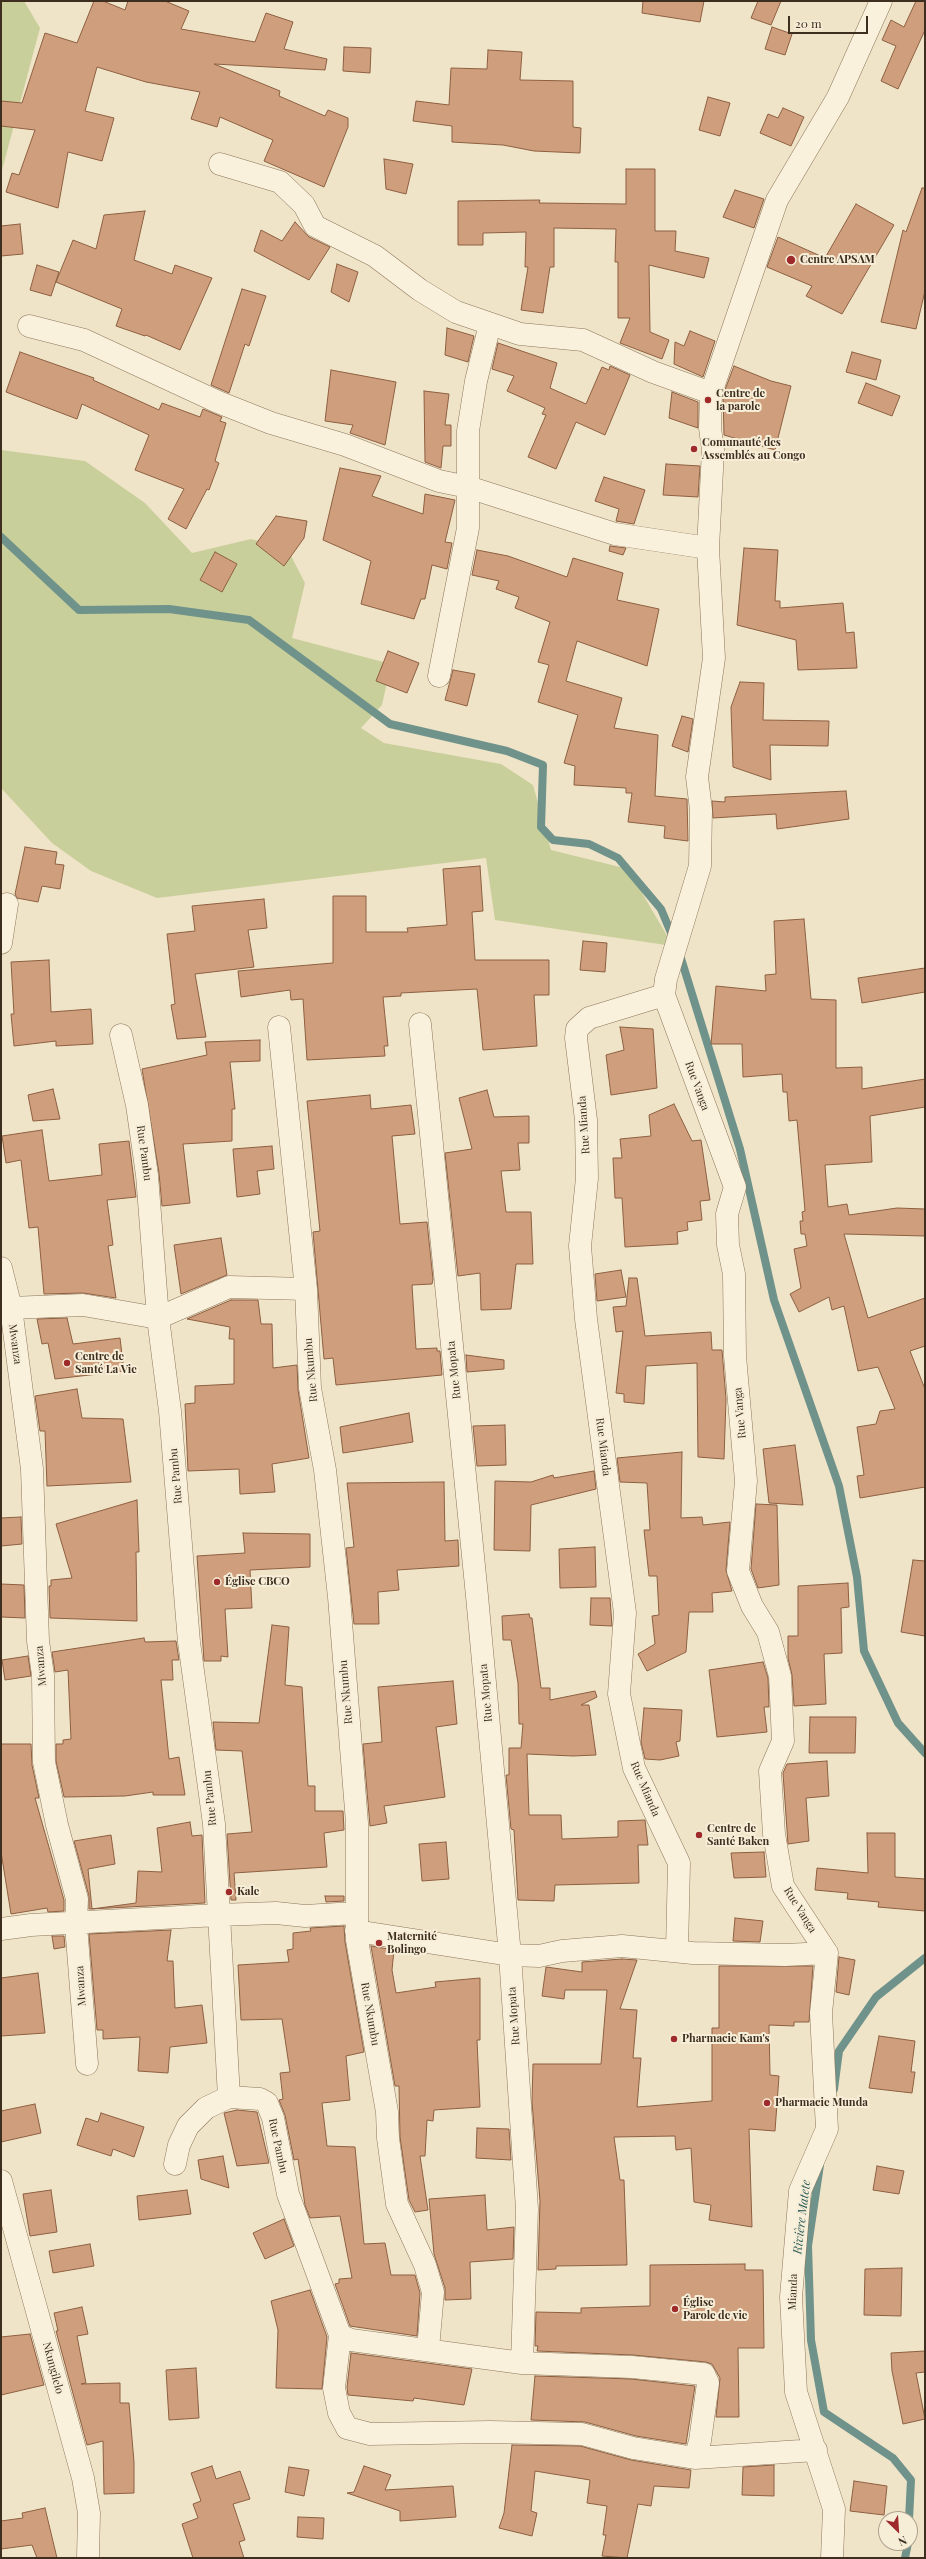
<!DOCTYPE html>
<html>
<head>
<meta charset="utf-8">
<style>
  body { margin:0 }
  #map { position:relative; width:926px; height:2559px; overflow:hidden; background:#f0e4c8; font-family:"Playfair Display",serif }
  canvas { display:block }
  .frame { position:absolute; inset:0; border:2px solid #3d2e20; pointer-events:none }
  .north { position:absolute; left:878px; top:2511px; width:40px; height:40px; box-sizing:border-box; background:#f7eed8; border:1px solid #ada18e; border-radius:50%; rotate:155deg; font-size:11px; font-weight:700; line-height:16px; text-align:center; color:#3d2e20 }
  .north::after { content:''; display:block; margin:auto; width:14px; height:18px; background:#9e2a2b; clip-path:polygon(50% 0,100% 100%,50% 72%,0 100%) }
  .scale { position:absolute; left:788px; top:16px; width:80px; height:18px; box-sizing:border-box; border:2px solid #3d2e20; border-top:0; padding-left:5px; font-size:12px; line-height:14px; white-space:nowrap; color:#3d2e20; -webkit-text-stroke:3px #f7eed8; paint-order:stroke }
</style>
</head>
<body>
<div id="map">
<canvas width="926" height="2559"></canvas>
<div class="frame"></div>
<div class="north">N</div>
<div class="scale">20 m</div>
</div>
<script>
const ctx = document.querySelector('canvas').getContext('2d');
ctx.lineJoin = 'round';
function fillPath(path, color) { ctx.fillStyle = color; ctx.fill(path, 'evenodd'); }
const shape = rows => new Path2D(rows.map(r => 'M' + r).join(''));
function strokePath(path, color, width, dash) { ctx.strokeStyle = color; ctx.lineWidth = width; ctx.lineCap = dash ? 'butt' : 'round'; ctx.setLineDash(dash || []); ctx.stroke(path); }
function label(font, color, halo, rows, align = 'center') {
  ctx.font = font + ' "Playfair Display",serif'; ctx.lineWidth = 4; ctx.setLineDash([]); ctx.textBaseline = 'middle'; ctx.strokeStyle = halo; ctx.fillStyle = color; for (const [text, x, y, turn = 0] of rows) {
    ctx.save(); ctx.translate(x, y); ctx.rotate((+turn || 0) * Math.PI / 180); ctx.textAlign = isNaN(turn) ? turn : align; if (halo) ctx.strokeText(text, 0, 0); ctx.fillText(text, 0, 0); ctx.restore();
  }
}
fillPath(shape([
  [1,1,24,1,40,28,1,174],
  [1,450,85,461,145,503,192,553,251,539,287,548,305,583,292,638,391,664,382,705,361,728,384,743,501,764,533,785,551,850,628,869,673,946,495,920,486,858,157,898,91,871,52,843,1,788]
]), '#c9cf9b');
strokePath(shape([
  [1,537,79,610,169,609,249,620,390,724,507,751,543,765,541,827,553,840,589,844,618,858,661,909,674,940],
  [679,952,740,1149,774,1300,839,1486,857,1577,864,1651,898,1723,925,1753],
  [834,2089,839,2051,876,1997,925,1958],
  [820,2165,808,2246,811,2340,824,2412,893,2458,911,2480,909,2519],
  [905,2558,908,2543]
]), '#6f938a', 8);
const building = shape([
  [94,1,103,1,125,10,128,1,165,1,189,11,181,29,255,42,266,13,293,22,284,49,327,59,325,70,214,64,280,91,279,96,325,116,328,110,348,118,348,127,324,187,264,161,273,140,220,117,217,127,191,119,200,92,146,82,97,67,85,111,114,118,102,161,68,152,58,208,6,192,12,173,19,175,35,130,1,126,1,101,22,103,45,33,77,43,94,1],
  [643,1,704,1,700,22,642,13,643,1],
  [758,1,781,1,771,25,751,18,758,1],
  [916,1,925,1,925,30,898,89,881,81,896,46,882,40,891,20,904,27,916,1],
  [772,27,792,34,785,55,765,49,772,27],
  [344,47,371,48,370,73,343,71,344,47],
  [488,50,522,52,520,80,573,81,573,127,581,128,580,153,534,151,503,145,452,142,452,126,413,121,416,101,449,105,451,68,487,69,488,50],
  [708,97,730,103,720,136,699,130,708,97],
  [783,108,804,117,791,146,760,133,768,114,778,118,783,108],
  [384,159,413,164,406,194,386,189,384,159],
  [626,169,655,169,655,231,676,231,675,251,709,258,704,278,649,265,650,332,669,340,662,359,620,343,630,318,618,318,618,262,615,262,616,229,554,228,554,267,550,267,543,313,521,310,528,267,525,267,526,232,483,233,483,245,458,245,458,201,540,200,539,203,626,204,626,169],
  [922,188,925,188,925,291,916,329,881,322,903,230,906,232,922,188],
  [735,190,764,199,754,228,723,217,735,190],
  [856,204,894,225,842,314,806,296,812,286,767,267,778,237,825,258,856,204],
  [145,211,134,260,172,274,175,265,212,278,180,350,146,335,145,336,116,326,122,309,56,282,73,240,96,249,104,215,145,211],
  [295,222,309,237,330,247,309,280,254,251,261,230,282,241,295,222],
  [20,224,23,254,1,256,1,226,20,224],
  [337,264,358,272,349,302,331,292,337,264],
  [37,265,59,272,51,296,30,290,37,265],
  [242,289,266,296,249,346,245,344,229,393,211,385,242,289],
  [447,328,474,336,468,362,445,355,447,328],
  [690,331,715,341,703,377,674,364,675,342,684,346,690,331],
  [498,343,557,363,550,388,586,404,602,367,609,370,610,366,630,375,605,435,576,422,556,469,528,457,546,415,542,414,545,408,507,391,514,376,492,369,498,343],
  [20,352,94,378,93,380,159,410,162,403,200,417,203,409,222,417,220,421,226,423,215,461,219,463,209,490,207,489,186,529,168,519,184,489,135,470,149,435,82,404,77,419,6,392,20,352],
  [852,352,881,360,876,380,846,372,852,352],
  [734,366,771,381,791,386,775,450,724,435,723,395,734,366],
  [331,370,396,382,385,445,350,433,353,425,325,421,331,370],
  [866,383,900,396,892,416,858,403,866,383],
  [424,391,449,394,445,425,451,425,451,446,443,446,441,468,425,462,424,391],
  [672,392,698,402,698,428,669,418,672,392],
  [666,464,700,466,698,497,663,495,666,464],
  [340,468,381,476,372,496,423,514,425,494,455,500,445,542,452,543,447,569,432,565,425,599,421,599,414,619,361,604,371,561,323,540,340,468],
  [604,477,645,490,634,524,616,521,619,509,595,501,604,477],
  [276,516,307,521,304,538,284,566,256,544,276,516],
  [610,546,626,548,623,555,609,551,610,546],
  [744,548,778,550,775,601,780,601,780,608,843,603,846,633,854,632,857,668,798,670,796,640,737,625,744,548],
  [477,550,508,556,567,577,573,558,623,573,617,600,659,609,647,666,577,641,566,681,622,698,614,728,658,735,655,796,687,799,688,841,664,838,665,826,628,822,632,793,626,793,626,788,574,785,575,766,564,763,578,715,538,702,549,665,538,662,550,622,515,608,519,597,496,589,499,581,472,575,477,550],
  [215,552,237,564,222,592,200,580,215,552],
  [388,651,419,663,407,693,376,681,388,651],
  [453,670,475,674,467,706,445,700,453,670],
  [740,682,764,683,763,720,829,721,828,746,770,745,771,780,733,767,731,707,740,682],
  [682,716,693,719,688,752,672,746,682,716],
  [846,791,849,819,777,829,776,814,713,818,712,801,725,802,725,797,846,791],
  [25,847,57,852,55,864,64,865,60,889,42,886,38,902,17,898,15,894,25,847],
  [480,866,483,911,472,912,475,960,549,960,549,995,534,995,537,1046,483,1050,477,989,401,993,401,996,383,997,388,1046,384,1046,385,1056,307,1060,303,999,291,1000,290,990,241,997,238,971,333,963,333,896,366,896,366,932,408,932,407,928,447,925,443,869,480,866],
  [264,899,267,928,248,930,254,967,195,974,206,1037,177,1039,171,1005,175,1004,167,934,195,931,192,906,264,899],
  [804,919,811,999,836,1000,836,1068,862,1067,862,1089,925,1079,925,1107,870,1116,872,1162,825,1165,828,1207,847,1204,849,1215,897,1208,925,1209,925,1236,844,1234,868,1318,925,1298,925,1346,910,1351,925,1389,925,1487,860,1498,857,1476,864,1475,857,1427,876,1424,880,1411,895,1409,878,1367,858,1371,844,1306,832,1310,829,1297,799,1312,790,1294,801,1288,794,1249,807,1246,805,1234,801,1234,800,1221,803,1221,802,1212,805,1211,797,1120,789,1121,787,1092,783,1092,782,1074,743,1077,742,1044,711,1044,716,986,766,991,765,975,776,974,774,921,804,919],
  [583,941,607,943,605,972,580,970,583,941],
  [49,960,51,1012,91,1009,93,1044,56,1046,56,1041,14,1046,11,1014,14,1014,11,962,49,960],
  [925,968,925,992,862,1003,858,978,925,968],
  [620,1027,653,1029,657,1088,611,1095,606,1055,624,1050,620,1027],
  [260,1040,260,1061,230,1062,235,1109,232,1109,232,1141,183,1144,190,1203,162,1206,159,1173,142,1069,207,1055,205,1042,260,1040],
  [53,1089,60,1119,33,1121,28,1095,53,1089],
  [487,1090,494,1117,529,1116,529,1143,518,1143,520,1170,501,1171,506,1212,531,1212,533,1264,516,1264,511,1309,481,1310,480,1273,458,1276,445,1153,472,1149,459,1098,487,1090],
  [370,1095,371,1109,411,1105,415,1134,392,1136,400,1224,427,1222,433,1279,432,1284,412,1285,416,1349,437,1348,437,1351,440,1351,442,1375,336,1385,333,1358,324,1359,313,1232,320,1231,307,1101,370,1095],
  [674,1104,692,1141,701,1140,710,1200,700,1201,702,1220,687,1222,688,1230,677,1232,678,1244,625,1247,622,1198,615,1198,613,1158,622,1158,620,1139,651,1136,649,1115,674,1104],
  [42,1130,49,1181,102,1175,99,1144,129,1141,136,1197,107,1200,113,1245,108,1246,116,1298,83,1293,44,1294,38,1227,29,1228,21,1160,6,1163,2,1136,42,1130],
  [272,1146,274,1169,257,1171,260,1194,237,1197,233,1149,272,1146],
  [221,1238,227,1275,181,1294,174,1245,221,1238],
  [621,1270,626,1297,597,1301,595,1274,621,1270],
  [629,1278,637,1278,645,1336,711,1332,712,1350,722,1350,726,1399,724,1459,698,1457,697,1363,646,1366,644,1404,624,1402,624,1394,616,1393,623,1331,616,1332,613,1307,626,1306,629,1278],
  [231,1300,258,1300,261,1324,272,1324,273,1368,297,1365,298,1390,309,1458,272,1464,275,1492,240,1494,239,1469,188,1471,185,1404,195,1403,195,1386,234,1384,234,1339,229,1339,230,1327,187,1319,231,1300],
  [67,1318,73,1344,120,1338,124,1371,55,1379,48,1343,42,1344,37,1319,67,1318],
  [466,1355,504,1360,504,1369,467,1372,466,1355],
  [77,1389,82,1418,123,1419,131,1482,47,1486,45,1431,40,1431,35,1396,77,1389],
  [409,1413,413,1442,343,1453,340,1427,409,1413],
  [505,1425,506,1465,477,1466,473,1426,505,1425],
  [795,1445,803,1505,769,1503,763,1449,795,1445],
  [682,1452,681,1518,702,1517,703,1525,730,1522,726,1570,732,1591,712,1593,713,1612,689,1612,686,1652,647,1671,638,1654,655,1644,652,1616,659,1615,657,1576,649,1576,644,1530,650,1530,647,1483,620,1482,617,1458,682,1452],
  [594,1471,596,1489,531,1505,530,1551,494,1550,495,1481,531,1482,553,1475,554,1478,594,1471],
  [444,1482,445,1541,458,1540,459,1566,397,1570,399,1590,378,1592,379,1624,354,1624,346,1548,354,1547,347,1483,444,1482],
  [137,1500,139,1552,136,1552,137,1621,50,1618,49,1586,51,1586,51,1580,72,1578,56,1524,137,1500],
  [756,1504,777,1505,779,1585,758,1588,751,1569,756,1504],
  [21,1517,22,1544,1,1546,1,1518,21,1517],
  [243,1533,310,1534,310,1567,250,1570,252,1608,225,1609,228,1657,221,1656,221,1661,204,1661,197,1556,245,1553,243,1533],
  [595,1547,596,1587,560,1588,559,1549,595,1547],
  [913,1560,925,1561,925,1636,901,1632,913,1560],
  [848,1583,849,1607,841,1608,842,1653,824,1654,826,1704,794,1706,792,1675,788,1658,788,1636,798,1636,798,1586,848,1583],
  [1,1584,24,1585,25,1618,1,1617,1,1584],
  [591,1598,610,1598,612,1626,590,1625,591,1598],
  [529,1614,530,1618,532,1618,541,1688,550,1688,550,1700,595,1691,597,1697,581,1705,589,1705,596,1755,573,1756,527,1754,529,1815,561,1815,562,1839,618,1837,618,1821,645,1820,648,1845,638,1845,639,1883,555,1885,554,1901,518,1900,514,1830,511,1829,506,1775,509,1775,509,1748,521,1748,523,1724,519,1724,518,1683,511,1640,503,1640,502,1616,529,1614],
  [272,1625,289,1627,285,1685,302,1687,308,1786,315,1786,315,1811,343,1811,344,1830,324,1833,327,1867,234,1873,236,1900,231,1900,227,1834,252,1832,242,1751,216,1750,213,1722,259,1723,272,1625],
  [144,1638,145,1642,176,1641,179,1660,172,1660,173,1680,161,1680,169,1759,179,1757,185,1795,153,1795,153,1792,125,1796,64,1797,56,1761,56,1744,63,1744,63,1740,71,1739,68,1670,55,1672,52,1652,144,1638],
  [28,1656,31,1676,5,1680,2,1660,28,1656],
  [763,1662,768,1678,769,1707,764,1707,767,1732,717,1737,709,1670,763,1662],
  [453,1681,457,1724,436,1727,445,1797,384,1806,387,1823,370,1826,363,1744,382,1742,378,1687,453,1681],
  [644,1708,682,1710,680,1741,676,1742,679,1756,660,1760,645,1759,641,1742,644,1708],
  [810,1717,856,1717,855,1753,809,1753,810,1717],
  [1,1744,31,1744,32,1765,39,1798,35,1798,64,1900,64,1911,48,1912,47,1908,11,1914,1,1852,1,1744],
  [827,1761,829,1796,806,1798,809,1841,788,1844,783,1773,787,1764,827,1761],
  [190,1822,192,1836,202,1835,205,1903,89,1909,89,1896,74,1841,111,1835,115,1864,88,1869,92,1909,136,1903,138,1871,162,1872,157,1828,190,1822],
  [867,1833,895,1833,895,1877,925,1879,925,1911,878,1907,879,1902,847,1899,848,1893,815,1890,817,1868,868,1873,867,1833],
  [446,1842,449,1879,422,1881,419,1844,446,1842],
  [764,1852,766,1877,734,1878,731,1853,764,1852],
  [325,1896,344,1896,344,1901,326,1902,325,1896],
  [735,1918,763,1921,760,1942,733,1941,735,1918],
  [344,1926,345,1942,364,2052,346,2056,350,2100,322,2103,327,2146,355,2147,364,2244,385,2243,391,2275,415,2275,420,2293,417,2336,350,2326,335,2284,339,2283,339,2279,352,2278,340,2216,310,2218,305,2205,298,2159,294,2160,285,2115,279,2100,283,2099,280,2073,290,2072,282,2019,241,2020,238,1965,289,1962,287,1950,293,1949,293,1933,311,1931,310,1928,344,1926],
  [171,1930,167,1961,173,1961,175,2008,202,2005,207,2043,170,2047,168,2073,138,2071,140,2037,103,2039,103,2030,97,2030,89,1934,171,1930],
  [52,1936,64,1936,65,1947,54,1949,52,1936],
  [371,1946,394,1950,392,1970,396,1993,436,1987,435,1982,480,1978,480,2040,477,2040,480,2107,434,2110,433,2121,427,2120,425,2156,420,2156,428,2210,415,2212,409,2200,400,2137,399,2086,395,2086,371,1946],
  [839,1957,855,1960,849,1995,836,1992,839,1957],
  [622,1959,637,1960,620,2009,637,2010,633,2058,641,2058,637,2107,712,2101,712,2028,719,2028,719,1966,813,1966,809,2022,794,2022,794,2026,769,2025,770,2075,779,2076,775,2131,749,2129,752,2227,709,2220,711,2205,694,2202,691,2148,676,2150,675,2136,614,2137,620,2180,624,2180,627,2265,556,2266,556,2269,538,2270,540,2201,532,2102,533,2064,601,2064,607,1990,565,1990,564,1999,542,1996,546,1967,582,1972,582,1962,622,1959],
  [38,1973,45,2033,1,2036,1,1978,38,1973],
  [879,2036,915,2041,911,2072,915,2072,912,2093,869,2088,879,2036],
  [35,2104,41,2133,1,2142,1,2111,35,2104],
  [237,2110,257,2112,269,2163,237,2166,224,2113,237,2110],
  [101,2113,144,2127,134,2157,113,2149,111,2156,77,2145,86,2118,98,2122,101,2113],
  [477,2128,509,2129,511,2160,476,2158,477,2128],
  [223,2156,229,2188,201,2179,198,2160,223,2156],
  [877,2166,904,2171,899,2194,873,2190,877,2166],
  [51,2190,57,2232,30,2236,23,2194,51,2190],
  [187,2190,191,2214,139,2220,137,2196,187,2190],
  [485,2195,487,2230,514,2227,513,2259,470,2262,471,2299,445,2300,445,2288,434,2254,429,2199,485,2195],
  [284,2219,294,2246,265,2259,253,2233,284,2219],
  [90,2244,94,2266,53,2273,49,2251,90,2244],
  [745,2264,745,2270,763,2270,764,2348,738,2348,739,2417,716,2417,720,2378,712,2364,706,2362,633,2355,537,2351,538,2346,535,2346,536,2312,581,2313,581,2308,650,2306,650,2265,745,2264],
  [902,2268,901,2316,864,2315,865,2269,902,2268],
  [310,2290,327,2337,322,2389,276,2388,278,2330,271,2301,310,2290],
  [82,2307,88,2334,77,2336,86,2383,81,2384,120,2383,120,2403,129,2403,134,2462,134,2493,104,2494,103,2441,87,2445,56,2331,58,2331,54,2313,82,2307],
  [30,2334,44,2385,1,2395,1,2337,30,2334],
  [925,2351,925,2372,916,2373,925,2419,903,2424,892,2371,891,2353,925,2351],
  [351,2353,472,2369,464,2405,414,2398,413,2401,348,2395,347,2387,351,2353],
  [196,2368,199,2418,169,2420,166,2370,196,2368],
  [535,2376,631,2379,695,2386,686,2444,636,2436,585,2422,531,2420,535,2376],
  [512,2445,580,2446,631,2460,691,2470,689,2488,654,2486,651,2506,638,2504,627,2558,602,2556,606,2535,603,2535,607,2506,587,2503,590,2480,535,2471,531,2511,537,2513,532,2536,499,2528,504,2513,512,2445],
  [774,2465,774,2496,742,2495,743,2467,774,2465],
  [212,2466,216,2479,240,2471,250,2499,233,2504,245,2540,239,2542,244,2558,193,2558,182,2524,198,2518,193,2504,201,2501,191,2473,212,2466],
  [364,2466,391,2475,385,2490,453,2486,456,2517,400,2521,400,2511,347,2493,354,2492,364,2466],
  [289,2467,309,2470,304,2496,285,2492,289,2467],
  [854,2481,887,2486,884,2515,850,2511,854,2481],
  [45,2508,57,2558,37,2558,32,2545,1,2549,1,2521,23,2518,22,2513,45,2508],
  [298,2517,324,2518,323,2539,297,2537,298,2517]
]);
fillPath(building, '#cf9f7d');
strokePath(building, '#8d5f41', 1);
const minor = shape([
  [220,164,280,182,304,205,315,226,375,256,420,290,456,312,520,334,583,340,653,372,711,393],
  [29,326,84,340,218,402,271,423,345,445,439,481,468,487,615,534,708,548],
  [439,676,468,528,468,431,476,381,490,324],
  [1,943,7,904],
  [664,995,589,1018,577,1029,576,1038,586,1120,587,1178,580,1246,586,1319,625,1613,619,1694,634,1768,679,1863,677,1950],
  [420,1024,477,1596,510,1955,527,2209,522,2363],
  [279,1027,306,1289,310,1388,325,1470,339,1597,357,1823,357,1940,387,2112,388,2138,397,2204,425,2265,433,2292,428,2349],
  [121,1035,137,1105,147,1175,158,1318,170,1411,189,1642,214,1824,229,2097,260,2099,267,2103,273,2118,288,2194,340,2335,351,2340,522,2363,632,2367,704,2374,708,2383,700,2441,695,2458],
  [1,1268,11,1308,32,1469,38,1641,43,1675,44,1762,57,1825,77,1899,76,1925,87,2064],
  [11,1308,83,1305,158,1318,229,1287,306,1289],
  [1,1929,31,1925,218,1915,276,1913,305,1916,355,1913],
  [356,1931,510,1955,539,1956,562,1951,622,1946,693,1953,785,1955,827,1953],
  [827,1953,783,1886,774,1834,770,1771,783,1741,780,1676,768,1632,752,1606,738,1571,746,1481,735,1356,734,1274,728,1245,727,1214,735,1187,664,995,666,979,700,866,701,810,697,777,714,658,708,548,713,450,710,428,711,393,777,200,838,97,881,1],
  [827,1953,821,2013,827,2129,800,2191,791,2297,796,2392,834,2509,832,2558],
  [175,2164,179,2145,188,2126,206,2108,229,2097],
  [1,2181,83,2478,89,2513,88,2558],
  [340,2335,334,2388,339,2413,347,2428,370,2434,490,2432,582,2434,633,2448,695,2458,816,2450]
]);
strokePath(minor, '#8d765c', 23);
strokePath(minor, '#faf1dc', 22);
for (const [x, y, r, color] of [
  [791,260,5,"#9e2a2b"],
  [708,400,4,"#9e2a2b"],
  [694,449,4,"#9e2a2b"],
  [67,1363,4,"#9e2a2b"],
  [217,1582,4,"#9e2a2b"],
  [699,1835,4,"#9e2a2b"],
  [229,1892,4,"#9e2a2b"],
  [379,1943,4,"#9e2a2b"],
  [674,2039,4,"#9e2a2b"],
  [767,2103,4,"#9e2a2b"],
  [675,2309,4,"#9e2a2b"]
]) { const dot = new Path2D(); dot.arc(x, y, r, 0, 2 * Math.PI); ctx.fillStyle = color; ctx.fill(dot); strokePath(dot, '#f7eed8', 1.5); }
label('bold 11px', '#3d2e20', '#f7eed8', [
  ["Centre APSAM",800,260],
  ["Centre de",716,394],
  ["la parole",716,407],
  ["Comunauté des",702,443],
  ["Assemblés au Congo",702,456],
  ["Centre de",75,1357],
  ["Santé La Vie",75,1370],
  ["Église CBCO",225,1582],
  ["Centre de",707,1829],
  ["Santé Baken",707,1842],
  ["Kale",237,1892],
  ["Maternité",387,1937],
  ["Bolingo",387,1950],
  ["Pharmacie Kam's",682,2039],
  ["Pharmacie Munda",775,2103],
  ["Église",683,2303],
  ["Parole de vie",683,2316]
], 'left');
label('11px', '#3d2e20', '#f7eed8', [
  ["Rue Vanga",697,1086,70],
  ["Rue Mianda",584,1125,-94],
  ["Rue Pambu",144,1153,82],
  ["Mwanza",15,1344,82],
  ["Rue Nkumbu",311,1370,-95],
  ["Rue Mopata",454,1370,-96],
  ["Rue Vanga",740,1413,-95],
  ["Rue Mianda",603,1447,83],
  ["Rue Pambu",176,1476,-95],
  ["Mwanza",41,1666,-95],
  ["Rue Nkumbu",346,1692,-95],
  ["Rue Mopata",486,1693,-95],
  ["Rue Mianda",645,1789,67],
  ["Rue Pambu",210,1798,-96],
  ["Rue Vanga",800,1910,58],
  ["Mwanza",81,1986,-94],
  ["Rue Nkumbu",370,2014,80],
  ["Rue Mopata",514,2016,-94],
  ["Rue Pambu",278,2146,78],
  ["Mianda",793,2292,-88],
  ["Nkungilelo",53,2368,75]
]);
label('italic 12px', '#2f5d5a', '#f7eed8', [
  ["Rivière Matete",802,2217,-83]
]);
</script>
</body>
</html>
